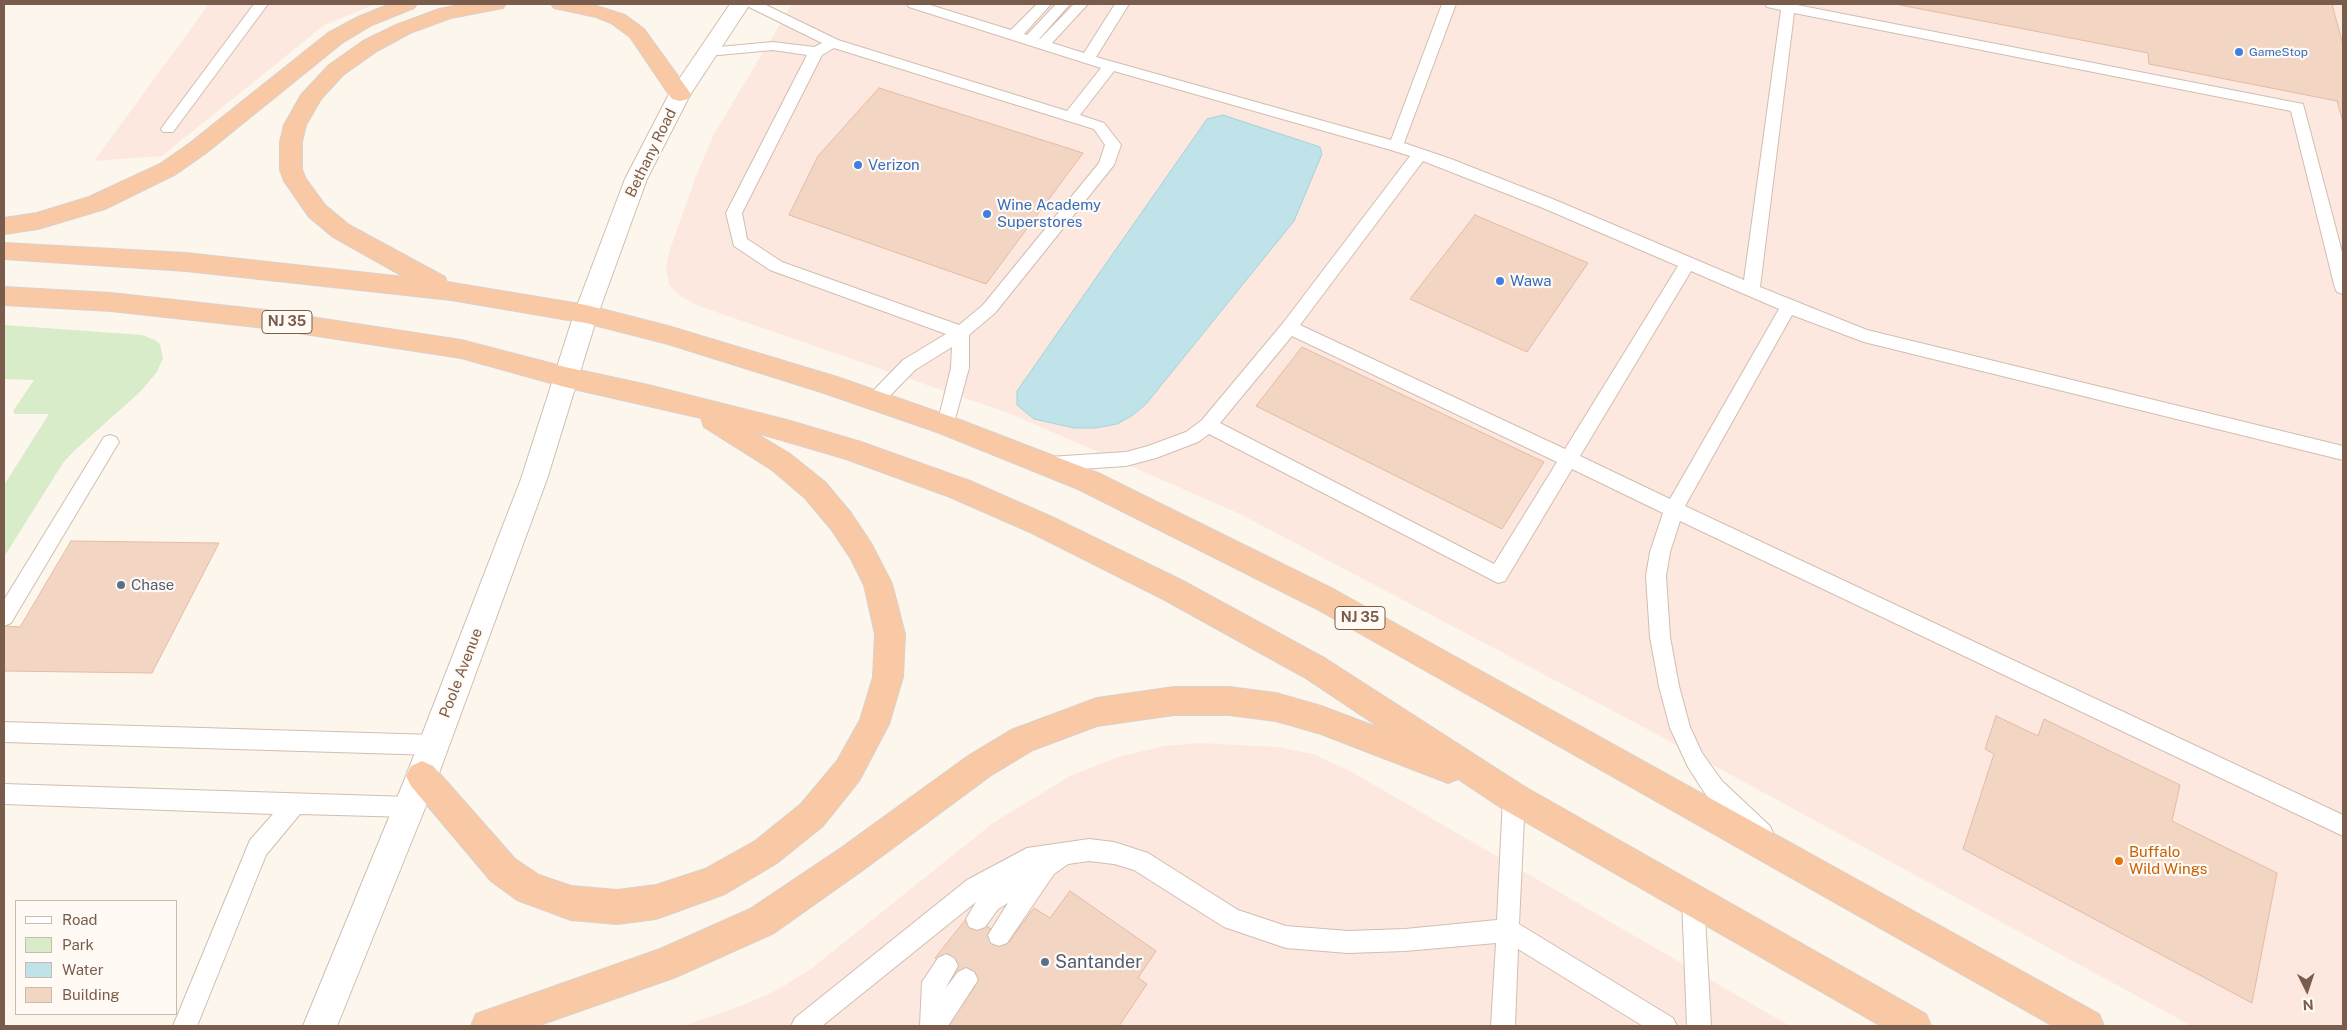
<!DOCTYPE html>
<html>
<head>
<meta charset="utf-8">
<style>
  body { margin:0 }
  #map { position:relative; width:2347px; height:1030px; overflow:hidden; background:#fdf6ec; font-family:"Public Sans",sans-serif }
  canvas { display:block }
  .frame { position:absolute; inset:0; border:5px solid #7a5c4d; pointer-events:none }
  .legend { position:absolute; left:15px; top:900px; width:162px; height:115px; box-sizing:border-box; background:#fffaf3; border:1px solid #cabbb1; margin:0; padding:6px 9px; list-style:none; font-size:15px; color:#7a5c4d }
  .legend li { display:flex; align-items:center; gap:10px; height:25px }
  .legend b { width:25px; border:1px solid #cabbb1 }
  .north { position:absolute; left:2282px; top:965px; width:50px; height:50px; -webkit-text-stroke:4px #fffaf3; paint-order:stroke; rotate:176deg; font-size:14px; font-weight:700; line-height:20px; text-align:center; color:#7a5c4d }
  .north::after { content:''; display:block; margin:auto; width:18px; height:22px; background:#7a5c4d; clip-path:polygon(50% 0,100% 100%,50% 72%,0 100%) }
</style>
</head>
<body>
<div id="map">
<canvas width="2347" height="1030"></canvas>
<div class="frame"></div>
<ul class="legend">
<li><b style="height:6px;background:#fff"></b>Road</li>
<li><b style="height:14px;background:#d8ecc9"></b>Park</li>
<li><b style="height:14px;background:#bfe3e8"></b>Water</li>
<li><b style="height:14px;background:#f3d5c3"></b>Building</li>
</ul>
<div class="north">N</div>
</div>
<script>
const ctx = document.querySelector('canvas').getContext('2d');
ctx.lineJoin = 'round';
function fillPath(path, color) { ctx.fillStyle = color; ctx.fill(path, 'evenodd'); }
const shape = rows => new Path2D(rows.map(r => 'M' + r).join(''));
function strokePath(path, color, width, dash) { ctx.strokeStyle = color; ctx.lineWidth = width; ctx.lineCap = dash ? 'butt' : 'round'; ctx.setLineDash(dash || []); ctx.stroke(path); }
function label(font, color, halo, rows, align = 'center') {
  ctx.font = font + ' "Public Sans",sans-serif'; ctx.lineWidth = 4.5; ctx.setLineDash([]); ctx.textBaseline = 'middle'; ctx.strokeStyle = halo; ctx.fillStyle = color; for (const [text, x, y, turn = 0] of rows) {
    ctx.save(); ctx.translate(x, y); ctx.rotate((+turn || 0) * Math.PI / 180); ctx.textAlign = isNaN(turn) ? turn : align; if (halo) ctx.strokeText(text, 0, 0); ctx.fillText(text, 0, 0); ctx.restore();
  }
}
fillPath(shape([
  [209,4,375,4,323,26,162,156,94,161],
  [792,4,2343,4,2343,1026,2192,1026,1634,722,1240,514,1011,414,699,306,680,296,669,285,666,269,669,252,696,176,714,134],
  [1200,743,1278,747,1313,754,1350,771,1790,1026,684,1026,743,1005,779,989,812,968,993,823,1070,776,1118,757,1164,746]
]), '#fde8e0');
fillPath(shape([
  [4,325,142,335,155,340,160,344,163,358,157,372,140,392,74,451,63,463,4,557,4,485,49,414,15,414,13,411,34,380,4,379]
]), '#d8ecc9');
const water = shape([
  [1223,115,1320,147,1322,154,1294,221,1146,404,1133,415,1117,424,1096,428,1074,428,1034,419,1017,405,1017,391,1207,119,1223,115]
]);
fillPath(water, '#bfe3e8');
strokePath(water, '#a5d3da', 1);
const building = shape([
  [1895,4,2332,4,2343,45,2343,122,2337,101,2149,64,2148,53,1895,4],
  [879,88,1083,153,986,284,789,215,818,156,879,88],
  [1475,215,1588,263,1527,352,1410,299,1475,215],
  [1302,347,1544,462,1502,529,1256,406,1302,347],
  [71,541,219,543,152,673,4,671,4,626,20,627,71,541],
  [1996,716,2038,736,2044,719,2180,785,2172,821,2277,873,2252,1003,1963,849,1994,754,1985,749,1996,716],
  [1070,891,1156,951,1138,978,1147,984,1119,1026,946,1026,975,987,935,958,970,914,1009,942,1034,908,1050,918,1070,891]
]);
fillPath(building, '#f3d5c3');
strokePath(building, '#e6bba3', 1);
const service = shape([
  [254,4,268,4,173,132,163,132,161,129,163,126,254,4],
  [747,4,764,4,838,40,1067,111,1101,68,909,7,907,4,927,4,1011,30,1037,4,1051,4,1024,34,1027,35,1056,4,1070,4,1039,39,1040,39,1074,4,1088,4,1052,43,1084,53,1115,4,1129,4,1096,57,1391,140,1442,4,1456,4,1404,143,1451,159,1555,200,1744,280,1781,10,1767,7,1765,4,1792,4,2303,104,2343,256,2343,294,2337,292,2335,288,2291,111,1794,13,1760,287,1867,330,2343,446,2343,460,1864,342,1792,315,1685,506,2343,815,2343,836,1680,521,1670,552,1666,576,1670,637,1679,686,1690,727,1702,753,1722,781,1770,826,1773,833,1770,840,1762,844,1754,840,1706,795,1688,767,1670,728,1659,686,1650,637,1646,576,1650,552,1663,513,1572,469,1505,581,1498,583,1209,434,1198,442,1156,458,1126,466,1049,471,1043,469,1040,464,1043,459,1049,457,1126,452,1148,446,1186,432,1202,420,1283,323,1410,156,1391,150,1114,71,1080,115,1104,123,1118,141,1121,145,1114,165,995,313,969,335,969,368,952,430,946,432,940,430,937,425,951,368,952,347,915,370,881,405,875,407,869,405,866,400,869,395,903,360,946,334,770,270,734,246,726,213,807,55,773,50,708,56,701,52,708,48,773,42,814,47,822,43,749,7,747,4],
  [834,48,1094,129,1105,145,1099,163,983,305,959,325,782,262,747,239,742,213,822,55,834,48],
  [1423,161,1543,208,1678,266,1565,449,1300,325,1423,161],
  [1691,271,1779,309,1670,499,1580,456,1691,271],
  [1292,336,1557,462,1494,564,1220,423,1292,336],
  [110,435,116,437,119,442,116,447,11,623,4,626,4,600,104,437,110,435],
  [4,722,434,735,441,738,445,745,441,752,434,755,4,742,4,722],
  [4,784,410,797,418,800,421,807,418,814,410,817,300,814,266,855,197,1026,173,1026,250,840,273,814,4,804,4,784],
  [1514,788,1522,791,1525,798,1519,924,1673,1018,1677,1026,1643,1026,1518,949,1515,1026,1491,1026,1496,943,1405,951,1348,953,1286,948,1224,927,1134,870,1114,864,1089,861,1068,864,1054,874,1007,943,999,946,991,943,988,935,1008,903,998,909,985,927,977,930,969,927,966,919,976,902,822,1026,791,1026,795,1018,967,880,1027,848,1089,839,1114,842,1148,853,1238,910,1286,926,1348,931,1405,929,1497,920,1503,798,1506,791,1514,788],
  [1693,888,1701,891,1704,899,1711,1026,1687,1026,1682,899,1685,891,1693,888],
  [946,954,954,958,958,966,945,989,958,972,966,968,974,972,978,980,948,1026,920,1026,922,982,938,958,946,954]
]);
const tertiary = shape([
  [730,4,750,4,690,95,647,179,598,314,547,479,438,776,337,1026,303,1026,406,776,521,479,574,314,625,179,669,94,730,4]
]);
const trunk = shape([
  [390,4,417,4,414,8,372,25,342,43,206,153,176,174,105,209,38,229,4,234,4,218,37,213,89,197,160,164,190,143,328,33,358,17,390,4],
  [463,4,506,4,503,8,451,18,410,33,377,51,343,75,321,99,306,125,302,142,302,170,306,179,325,205,349,225,445,277,447,282,586,305,668,326,837,377,955,418,1098,473,1335,590,2099,1014,2104,1026,2053,1026,1315,608,1078,489,937,432,821,392,668,344,586,323,451,300,186,271,4,259,4,243,186,253,404,277,333,237,309,217,284,181,280,170,280,142,284,125,301,95,329,65,363,41,396,25,439,9,463,4],
  [551,4,590,4,625,15,644,29,691,94,688,99,680,101,672,99,630,37,611,23,596,17,554,8,551,4],
  [4,287,111,293,265,310,461,340,565,367,648,385,787,420,861,442,970,481,1052,517,1183,581,1326,659,1525,787,1926,1014,1931,1026,1881,1026,1503,809,1458,779,1448,783,1321,734,1276,721,1229,715,1174,715,1097,726,1033,750,990,776,863,870,774,933,676,977,537,1026,471,1026,476,1014,660,949,750,909,841,848,968,756,1011,730,1097,698,1174,687,1229,687,1276,693,1321,706,1382,729,1304,677,1163,599,1032,533,950,497,846,459,754,432,790,454,825,482,851,513,871,543,892,584,905,634,903,677,889,724,859,781,823,826,777,863,725,894,656,919,617,924,571,920,517,900,491,881,411,786,406,776,411,766,422,761,433,766,515,859,539,875,571,886,617,890,656,885,705,869,755,841,801,804,837,761,860,720,873,677,875,634,864,585,851,559,831,529,805,498,772,470,704,427,701,418,565,387,461,358,265,328,111,311,4,305,4,287]
]);
strokePath(service, '#d1beb0', 2);
strokePath(tertiary, '#d1beb0', 2);
strokePath(trunk, '#dad1cd', 2);
fillPath(service, '#fff');
fillPath(tertiary, '#fff');
fillPath(trunk, '#f9c8a4');
for (const [x, y, r, color] of [
  [2239,52,5,"#3f7fe0"],
  [858,165,5,"#3f7fe0"],
  [987,214,5,"#3f7fe0"],
  [1500,281,5,"#3f7fe0"],
  [121,585,5,"#5c6f8a"],
  [2119,861,5,"#e8710a"],
  [1045,962,5,"#5c6f8a"]
]) { const dot = new Path2D(); dot.arc(x, y, r, 0, 2 * Math.PI); ctx.fillStyle = color; ctx.fill(dot); strokePath(dot, '#fffaf3', 2); }
label('12px', '#366cbe', '#fffaf3', [
  ["GameStop",2249,52]
], 'left');
for (const [x, y, w] of [
  [287,322,50],
  [1360,618,50]
]) { const box = new Path2D(); box.roundRect(x - w / 2, y - 11.5, w, 23, 4); ctx.fillStyle = '#fffaf3'; ctx.fill(box); strokePath(box, '#7a5c4d', 1); }
label('bold 14px', '#7a5c4d', null, [
  ["NJ 35",287,322],
  ["NJ 35",1360,618]
]);
label('15px', '#7a5c4d', '#fffaf3', [
  ["Bethany Road",651,153,-64],
  ["Poole Avenue",461,673,-69]
]);
label('15px', '#366cbe', '#fffaf3', [
  ["Verizon",868,165],
  ["Wine Academy",997,205],
  ["Superstores",997,222],
  ["Wawa",1510,281]
], 'left');
label('15px', '#4e5e75', '#fffaf3', [
  ["Chase",131,585]
], 'left');
label('15px', '#c56008', '#fffaf3', [
  ["Buffalo",2129,852],
  ["Wild Wings",2129,869]
], 'left');
label('18px', '#4e5e75', '#fffaf3', [
  ["Santander",1055,962]
], 'left');
</script>
</body>
</html>
